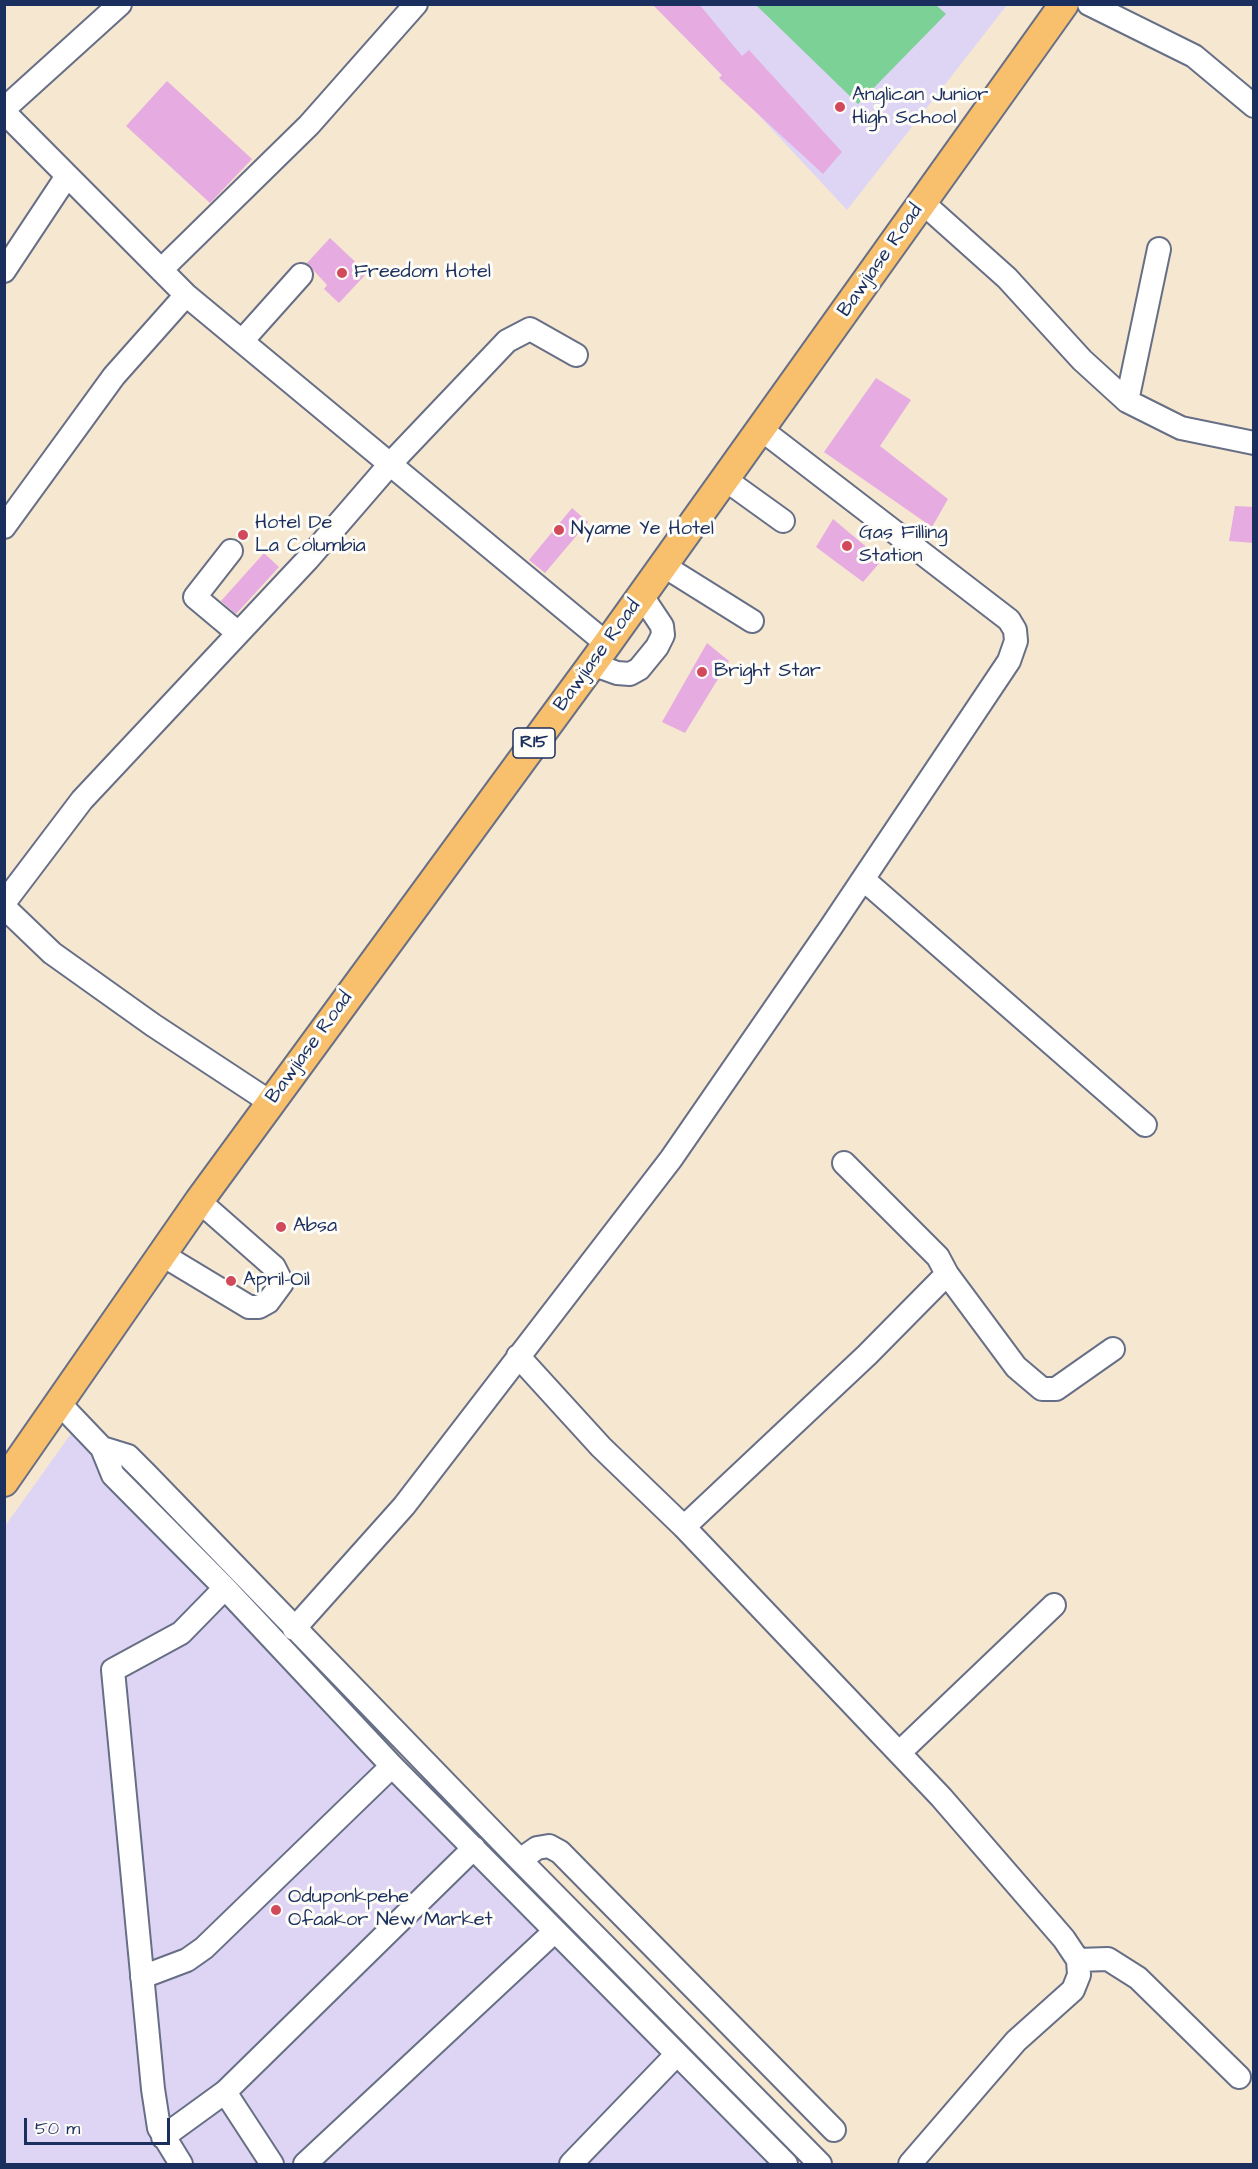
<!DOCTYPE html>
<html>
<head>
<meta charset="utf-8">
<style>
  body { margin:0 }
  #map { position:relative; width:1258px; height:2169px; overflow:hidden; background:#f5e7d0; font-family:"Architects Daughter",sans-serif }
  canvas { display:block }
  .frame { position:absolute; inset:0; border:6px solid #1b2f5e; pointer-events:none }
  .scale { position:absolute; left:24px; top:2118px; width:146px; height:27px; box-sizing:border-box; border:3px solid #1b2f5e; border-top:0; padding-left:8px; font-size:18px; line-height:21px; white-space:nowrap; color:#1b2f5e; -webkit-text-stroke:4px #fdfcf7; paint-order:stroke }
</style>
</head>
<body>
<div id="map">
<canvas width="1258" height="2169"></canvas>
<div class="frame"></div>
<div class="scale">50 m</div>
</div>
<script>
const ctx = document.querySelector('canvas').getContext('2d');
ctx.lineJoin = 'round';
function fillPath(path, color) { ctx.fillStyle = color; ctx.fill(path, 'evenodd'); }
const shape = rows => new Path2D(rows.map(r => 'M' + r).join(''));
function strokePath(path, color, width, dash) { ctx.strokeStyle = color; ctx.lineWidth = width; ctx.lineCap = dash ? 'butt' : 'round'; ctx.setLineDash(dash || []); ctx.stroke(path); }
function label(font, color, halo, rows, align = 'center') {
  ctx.font = font + ' "Architects Daughter",sans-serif'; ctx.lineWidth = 6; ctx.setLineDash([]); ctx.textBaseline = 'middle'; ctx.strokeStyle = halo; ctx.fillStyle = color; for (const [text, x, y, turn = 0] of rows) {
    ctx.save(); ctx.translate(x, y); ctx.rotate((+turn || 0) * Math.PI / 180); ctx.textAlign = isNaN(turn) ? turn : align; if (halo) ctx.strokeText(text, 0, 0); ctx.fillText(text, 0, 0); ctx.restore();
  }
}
fillPath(shape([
  [656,5,1007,5,847,210],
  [78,1424,303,1655,792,2164,5,2164,5,1526]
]), '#ded5f5');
fillPath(shape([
  [756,5,936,5,946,14,858,104]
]), '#7bd196');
fillPath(shape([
  [652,4,699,4,742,56,749,50,842,152,823,174,719,78,722,75],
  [167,81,252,159,210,203,126,126],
  [330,238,367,273,339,303,324,289,327,285,307,263],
  [876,378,911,400,880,446,948,499,932,527,824,452],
  [1235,506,1254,507,1254,543,1229,541],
  [572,508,588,522,545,573,529,560],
  [833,519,882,560,863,582,816,547],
  [264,553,279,567,236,614,221,601],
  [707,643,729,661,685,733,662,722]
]), '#e6ace1');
const minor = shape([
  [1089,4,1194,56,1254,106],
  [4,109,120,4],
  [4,112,186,295,607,644],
  [922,202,1007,278,1082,360,1127,401,1181,428,1254,443],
  [161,270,309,125,416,4],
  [4,271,67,176],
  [242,341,301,275],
  [1127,401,1159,249],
  [726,480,783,521],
  [4,527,114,376,186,295],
  [231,551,195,597,238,633],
  [664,566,752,621],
  [592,664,617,673,630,674,639,669,657,647,663,635,662,626,642,596],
  [863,879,1145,1125],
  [4,903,82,800,308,559,391,463,507,341,530,329,576,355],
  [4,907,52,953,153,1025,270,1102],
  [844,1163,938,1257,947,1274,1016,1367,1042,1389,1056,1389,1113,1349],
  [161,1254,249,1307,259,1307,268,1302,282,1283,274,1267,199,1201],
  [518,1356,601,1447,684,1527,941,1797,1064,1939,1078,1960,1079,1975,1073,1990,1016,2041,910,2164],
  [60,1404,102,1448,113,1475,225,1588,392,1766,786,2164],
  [102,1448,128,1456,146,1474,520,1860,820,2164],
  [684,1527,867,1355,947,1274],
  [294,1629,404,1506,671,1159,831,927,1009,661,1016,641,1015,630,1009,620,762,430],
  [899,1753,1054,1605],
  [520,1860,537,1848,549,1846,560,1852,834,2130],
  [1078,1960,1108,1959,1138,1978,1239,2077],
  [142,1977,187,1960,204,1948,392,1766],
  [225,2092,272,2164],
  [163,2137,225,2092,474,1848],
  [181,2164,159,2128,153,2089,113,1670,181,1633,225,1588],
  [305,2164,555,1931],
  [571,2164,677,2054]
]);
const major = shape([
  [4,1482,199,1201,607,644,1064,4]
]);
strokePath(minor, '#676f86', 26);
strokePath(major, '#676f86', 32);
strokePath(minor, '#fff', 22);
strokePath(major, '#f8bf6c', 28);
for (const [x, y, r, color] of [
  [840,107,6,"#d1495b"],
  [342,273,6,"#d1495b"],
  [559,530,6,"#d1495b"],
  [243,535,6,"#d1495b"],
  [847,546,6,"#d1495b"],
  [702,672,6,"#d1495b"],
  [281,1227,6,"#d1495b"],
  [231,1281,6,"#d1495b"],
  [276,1910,6,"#d1495b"]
]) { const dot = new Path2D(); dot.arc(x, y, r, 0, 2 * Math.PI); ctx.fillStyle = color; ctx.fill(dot); strokePath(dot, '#fdfcf7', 2); }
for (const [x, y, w] of [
  [534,743,42]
]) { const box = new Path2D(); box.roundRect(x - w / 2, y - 15, w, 30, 4.5); ctx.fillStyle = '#fdfcf7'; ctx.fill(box); strokePath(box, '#1b2f5e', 1.5); }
label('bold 18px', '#1b2f5e', null, [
  ["R15",534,743]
]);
label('20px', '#1b2f5e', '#fdfcf7', [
  ["Anglican Junior",852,96],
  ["High School",852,119],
  ["Freedom Hotel",354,273],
  ["Hotel De",255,524],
  ["La Columbia",255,547],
  ["Nyame Ye Hotel",571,530],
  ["Gas Filling",859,534],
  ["Station",859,557],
  ["Bright Star",714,672],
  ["Absa",293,1227],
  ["April-Oil",243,1281],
  ["Oduponkpehe",288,1898],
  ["Ofaakor New Market",288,1921]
], 'left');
label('20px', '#1b2f5e', '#fdfcf7', [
  ["Bawjiase Road",881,261,-55],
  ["Bawjiase Road",598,656,-54],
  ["Bawjiase Road",310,1048,-54]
]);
</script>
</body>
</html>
